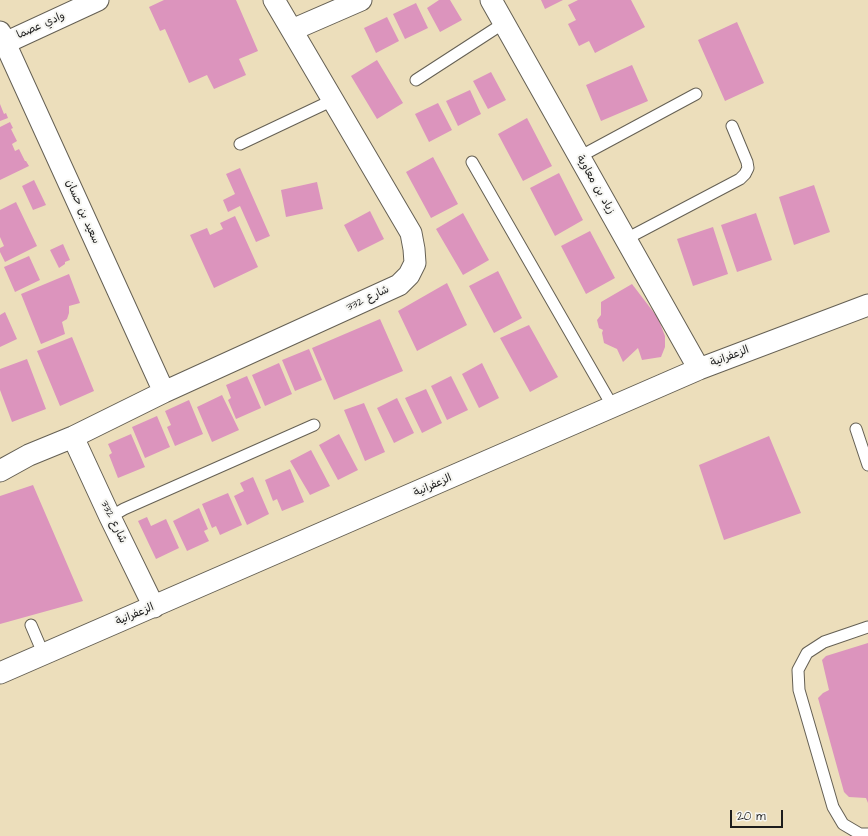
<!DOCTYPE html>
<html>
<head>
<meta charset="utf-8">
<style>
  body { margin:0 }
  #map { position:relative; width:868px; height:836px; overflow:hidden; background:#ecdebb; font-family:"Architects Daughter",sans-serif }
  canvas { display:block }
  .scale { position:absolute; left:730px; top:810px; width:53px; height:18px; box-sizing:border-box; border:2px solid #1c1c1c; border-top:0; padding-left:5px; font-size:12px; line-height:14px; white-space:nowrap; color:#1c1c1c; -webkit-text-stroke:3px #f6f6f2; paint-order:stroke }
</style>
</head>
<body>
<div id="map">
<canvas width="868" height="836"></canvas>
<div class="scale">20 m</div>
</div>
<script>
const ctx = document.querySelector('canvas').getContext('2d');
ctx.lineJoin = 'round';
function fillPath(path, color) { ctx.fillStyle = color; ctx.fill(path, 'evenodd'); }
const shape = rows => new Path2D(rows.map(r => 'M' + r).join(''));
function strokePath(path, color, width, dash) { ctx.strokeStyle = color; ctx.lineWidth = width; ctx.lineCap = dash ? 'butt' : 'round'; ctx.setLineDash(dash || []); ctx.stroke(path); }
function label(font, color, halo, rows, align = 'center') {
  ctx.font = font + ' "Architects Daughter","Playpen Sans Arabic",sans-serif'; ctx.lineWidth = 4; ctx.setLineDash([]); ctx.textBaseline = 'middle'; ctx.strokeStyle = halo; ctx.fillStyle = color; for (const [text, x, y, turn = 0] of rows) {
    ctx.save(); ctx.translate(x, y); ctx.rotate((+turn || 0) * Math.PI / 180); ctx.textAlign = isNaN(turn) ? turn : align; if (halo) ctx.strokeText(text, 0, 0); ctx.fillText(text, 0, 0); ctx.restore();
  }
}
fillPath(shape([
  [164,0,236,0,258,51,239,59,246,75,214,89,207,75,189,83,165,29,160,31,149,7],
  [439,0,450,0,462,20,440,32,427,8],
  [541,0,563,0,545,9],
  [578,0,631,0,645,27,595,53,589,41,579,46,568,24,576,20,568,5],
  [416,3,428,28,405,39,393,14],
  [387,17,399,41,376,53,364,28],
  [737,22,764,83,725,101,698,40],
  [377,60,403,103,377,119,351,76],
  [632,65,648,101,601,121,586,85],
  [491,72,506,100,488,109,473,81],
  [470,90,481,114,458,126,446,101],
  [438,103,452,130,429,142,415,114],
  [0,104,4,114,6,113,8,118,0,121],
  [527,118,552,166,523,181,498,134],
  [10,122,13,128,11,129,17,141,12,144,15,151,19,149,25,161,26,161,29,166,0,180,0,127],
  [433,157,458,204,431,218,406,172],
  [240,168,270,236,256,242,240,206,228,212,223,200,235,194,226,174],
  [559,173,583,220,555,236,530,188],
  [34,180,46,205,33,210,22,186],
  [317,182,323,209,286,217,281,190],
  [814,185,830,232,794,245,779,197],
  [16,202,37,246,5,262,0,252,0,248,4,246,0,237,0,210],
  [370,211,384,239,358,252,344,225],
  [463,213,489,260,463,275,436,229],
  [756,213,772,260,737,272,721,225],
  [235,216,258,267,214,288,190,235,207,228,210,235,223,229,220,223],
  [713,227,728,274,693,286,677,239],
  [590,231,615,278,586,294,561,246],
  [63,244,70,260,65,262,65,264,59,268,50,250],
  [29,256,40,280,15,292,4,267],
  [498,271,522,318,494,333,469,286],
  [69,274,80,303,69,306,69,313,67,319,62,322,65,334,41,344,21,294],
  [447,283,467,325,417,351,398,311],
  [632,284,658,318,665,336,665,347,661,357,642,360,638,348,623,362,617,349,604,343,602,333,603,330,599,328,597,320,601,315,601,302],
  [5,312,17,339,0,347,0,315],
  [380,319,403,371,334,400,312,348],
  [529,325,558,377,530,392,500,338],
  [72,337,94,391,60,406,37,351],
  [309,349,322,380,295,391,282,360],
  [27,359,46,409,12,422,0,390,0,369],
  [279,363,292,394,265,406,252,375],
  [482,363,499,398,479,408,462,374],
  [247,376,261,408,236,419,228,400,231,398,226,385],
  [451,376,468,410,447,420,431,386],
  [426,389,442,423,422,433,405,398],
  [222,395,239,430,212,442,197,407],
  [397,398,414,433,394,443,377,408],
  [189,400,203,434,175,446,167,427,171,425,165,411],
  [364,403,385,452,365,461,344,410],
  [157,416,170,447,145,458,132,427],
  [131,434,145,467,118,478,109,455,112,453,108,444],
  [339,434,358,470,338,480,319,445],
  [769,436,801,513,724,540,699,465],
  [311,450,330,486,310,495,290,461],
  [290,469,304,502,282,511,277,499,273,501,265,480],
  [253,477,269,514,247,525,234,496,244,491,240,483],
  [33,485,83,601,0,624,0,496],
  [228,493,242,525,220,535,216,526,212,528,202,504],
  [199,508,208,529,204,531,209,541,187,551,173,521],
  [147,517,151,526,166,519,179,548,156,559,138,521],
  [868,643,868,803,866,798,849,797,844,792,818,698,823,693,829,690,822,660,826,656]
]), '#dc94bd');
const service = shape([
  [416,80,504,23],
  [240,144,333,100],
  [579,157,696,94],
  [472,162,613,407],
  [626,239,740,179,745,174,748,168,747,162,732,126],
  [856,429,868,465],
  [110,517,124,509,314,425],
  [31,625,43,653],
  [868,627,824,642,807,653,798,670,799,690,833,807,843,824,860,834,868,834]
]);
const minor = shape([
  [491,0,699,369],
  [292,30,361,0],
  [0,32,164,392],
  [5,43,98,0],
  [73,437,110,517,154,607],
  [0,471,29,455,73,437,164,392,399,285,409,275,415,263,414,249,411,233,274,0],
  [0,673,699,369,868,305]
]);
strokePath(service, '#656054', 13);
strokePath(minor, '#656054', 23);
strokePath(service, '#fff', 11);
strokePath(minor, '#fff', 21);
label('11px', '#1c1c1c', '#f6f6f2', [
  ["وادي عصما",41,26,-24],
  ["زياد بن معاوية",595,185,60],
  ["سعيد بن حسان",82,212,66],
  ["شارع 332",368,299,-25],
  ["الزعفرانية",730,357,-21],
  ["الزعفرانية",433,486,-24],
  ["شارع 332",113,522,64],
  ["الزعفرانية",135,615,-23]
]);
</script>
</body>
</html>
